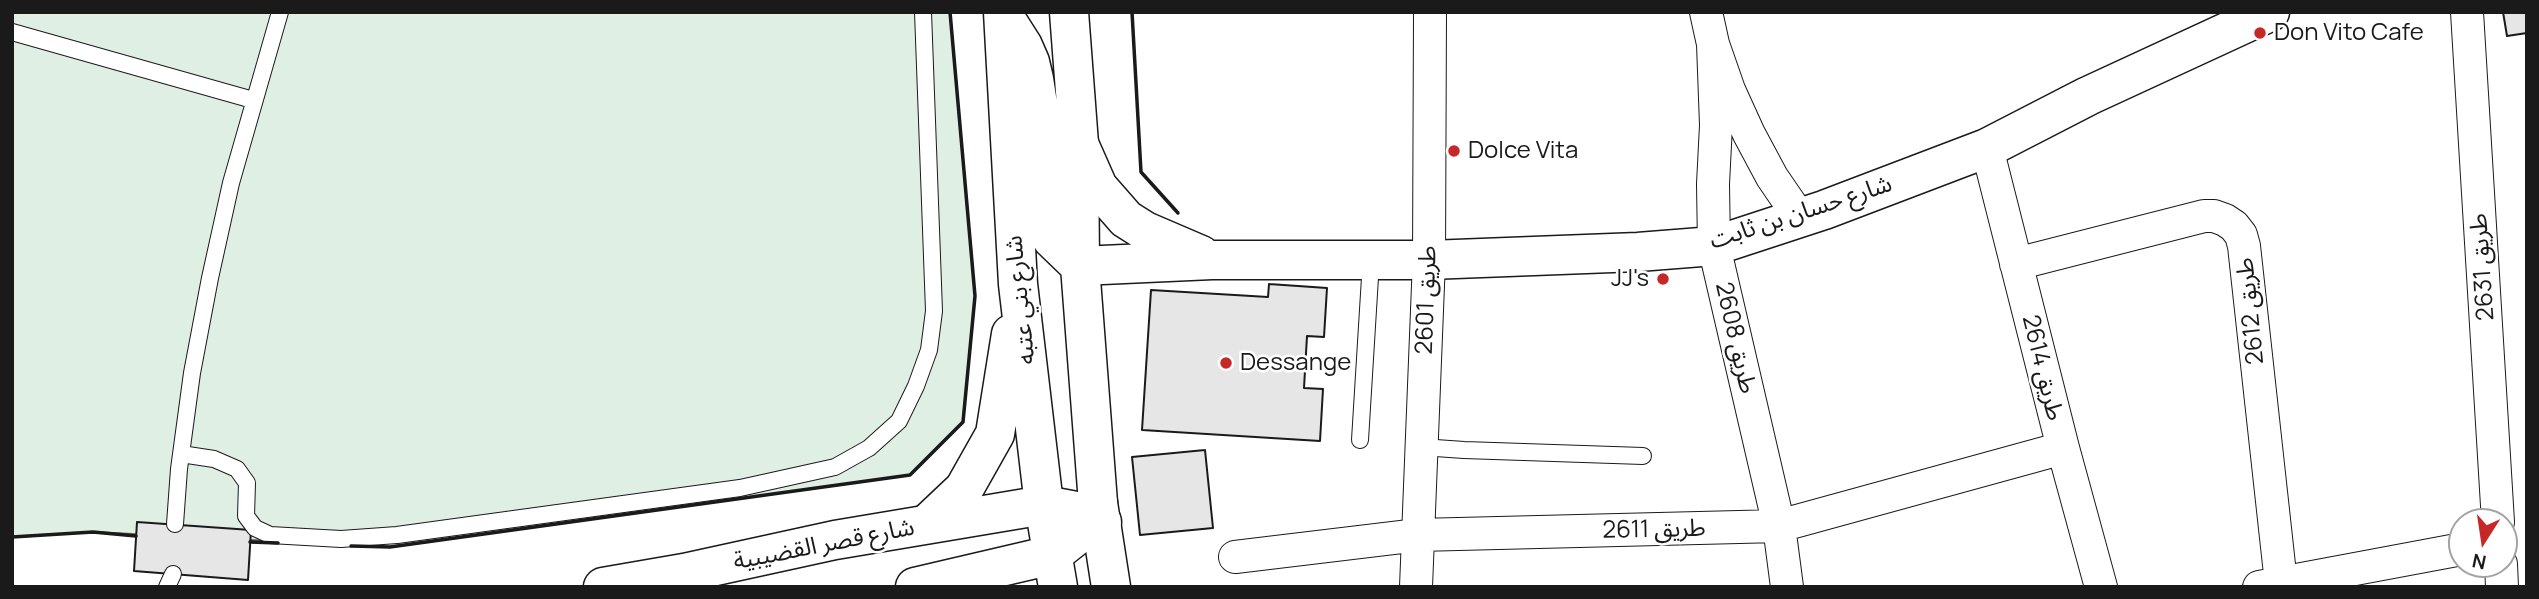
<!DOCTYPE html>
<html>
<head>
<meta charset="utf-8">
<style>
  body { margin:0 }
  #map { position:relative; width:2539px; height:599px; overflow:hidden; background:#fff; font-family:Manrope,sans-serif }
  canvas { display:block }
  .frame { position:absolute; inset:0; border:14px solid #1a1a1a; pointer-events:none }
  .north { position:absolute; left:2448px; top:508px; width:70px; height:70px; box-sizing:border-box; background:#fff; border:2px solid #a3a3a3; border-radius:50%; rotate:192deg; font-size:19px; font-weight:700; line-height:28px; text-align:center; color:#1a1a1a }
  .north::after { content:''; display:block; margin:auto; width:24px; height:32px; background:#c62828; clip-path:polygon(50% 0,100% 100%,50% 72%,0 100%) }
</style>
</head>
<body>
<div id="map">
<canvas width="2539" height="599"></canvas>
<div class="frame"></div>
<div class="north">N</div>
</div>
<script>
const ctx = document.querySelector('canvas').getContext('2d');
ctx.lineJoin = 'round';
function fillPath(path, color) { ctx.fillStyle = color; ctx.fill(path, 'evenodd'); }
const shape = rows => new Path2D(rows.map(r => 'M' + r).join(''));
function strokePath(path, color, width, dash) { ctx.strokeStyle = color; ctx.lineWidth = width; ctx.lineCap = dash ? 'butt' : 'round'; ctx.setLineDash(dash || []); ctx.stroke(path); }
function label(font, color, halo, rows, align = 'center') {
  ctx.font = font + ' Manrope,"Noto Sans Arabic",sans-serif'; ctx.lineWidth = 5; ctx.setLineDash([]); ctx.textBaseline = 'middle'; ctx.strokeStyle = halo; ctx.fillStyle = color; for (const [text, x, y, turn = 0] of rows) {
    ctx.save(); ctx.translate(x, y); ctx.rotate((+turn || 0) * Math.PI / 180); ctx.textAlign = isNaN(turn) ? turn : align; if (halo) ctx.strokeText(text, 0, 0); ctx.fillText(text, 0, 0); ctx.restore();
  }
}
const green = shape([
  [12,12,950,12,975,296,963,422,910,475,390,547,93,532,12,537,12,12]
]);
fillPath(green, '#e0efe3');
strokePath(green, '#6a6a6a', 2);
const building = shape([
  [2503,12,2527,12,2527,33,2507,36,2503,12],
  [1269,284,1327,288,1324,337,1307,336,1304,388,1323,389,1320,441,1142,430,1151,290,1268,297,1269,284],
  [1205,450,1213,528,1140,535,1132,457,1205,450],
  [137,522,251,530,248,580,134,571,137,522]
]);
fillPath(building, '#e6e6e6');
strokePath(building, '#1a1a1a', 2);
const service = shape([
  [12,32,253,100],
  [1360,440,1371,261],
  [1421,447,1464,450,1643,456],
  [181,454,214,459,237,469,247,483,246,516,255,528,270,535,341,539,397,535,740,488,835,467,869,448,899,421,916,386,929,350,934,311,923,12],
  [175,524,179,469,192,373,210,278,231,183,280,12],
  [167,587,173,574]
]);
const minor = shape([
  [1706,12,1713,44,1729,90,1749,134,1772,177,1800,218],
  [2467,12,2498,522],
  [1713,44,1716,125,1713,184,1714,246,1779,526,1787,587],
  [1987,148,2063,448,2101,587],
  [2016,264,2204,216,2214,216,2225,220,2234,226,2241,235,2244,246,2281,583],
  [1235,557,1418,535,1779,526,2063,448],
  [2501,564,2502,587],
  [1416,587,1429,260,1430,12],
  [2259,587,2462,549]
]);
const tertiary = shape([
  [1079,144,1098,187,1126,219,1145,231,1201,255],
  [1080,266,1212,260,1429,260,1638,252,1714,246,1824,210,1987,148,2088,96,2270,12],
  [603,587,684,573,835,540,1044,505,1076,511,1102,522],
  [915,587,1052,555,1081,532,1098,503]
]);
const secondary = shape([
  [1003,12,1018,284,1044,505,1058,587],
  [1069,12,1079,144,1080,266,1098,503,1111,587],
  [1009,24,1023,46,1030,62,1034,79,1042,129,1047,215,1052,239,1080,266],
  [927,524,964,489,995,434,1011,334]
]);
strokePath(service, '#1a1a1a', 18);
strokePath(minor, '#1a1a1a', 34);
strokePath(tertiary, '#1a1a1a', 41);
strokePath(secondary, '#1a1a1a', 41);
strokePath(service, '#fff', 16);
strokePath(minor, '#fff', 32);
strokePath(tertiary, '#fff', 38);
strokePath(secondary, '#fff', 38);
strokePath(shape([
  [1132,12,1141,172,1178,213],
  [12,537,93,532,136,536],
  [250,542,278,543],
  [351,546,390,547,910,475,963,422,975,296,950,12]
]), '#1a1a1a', 3.5);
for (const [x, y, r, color] of [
  [2260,33,7,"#c62828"],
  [1454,151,7,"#c62828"],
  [1663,279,7,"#c62828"],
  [1226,363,7,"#c62828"]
]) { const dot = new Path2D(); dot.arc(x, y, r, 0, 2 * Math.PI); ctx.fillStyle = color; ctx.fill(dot); strokePath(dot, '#fff', 2.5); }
label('24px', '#1a1a1a', '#fff', [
  ["Don Vito Cafe",2274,33],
  ["Dolce Vita",1468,151],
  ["JJ's",1649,279,"right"],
  ["Dessange",1240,363]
], 'left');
label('24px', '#1a1a1a', '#fff', [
  ["شارع حسان بن ثابت",1801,213,-18],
  ["طريق 2631",2483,267,-94],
  ["شارع بني عتبه",1021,300,-96],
  ["طريق 2601",1427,300,-88],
  ["طريق 2612",2251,311,-96],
  ["طريق 2608",1735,338,77],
  ["طريق 2614",2042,368,76],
  ["طريق 2611",1654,530,-1],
  ["شارع قصر القضيبية",824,545,-11]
]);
</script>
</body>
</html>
